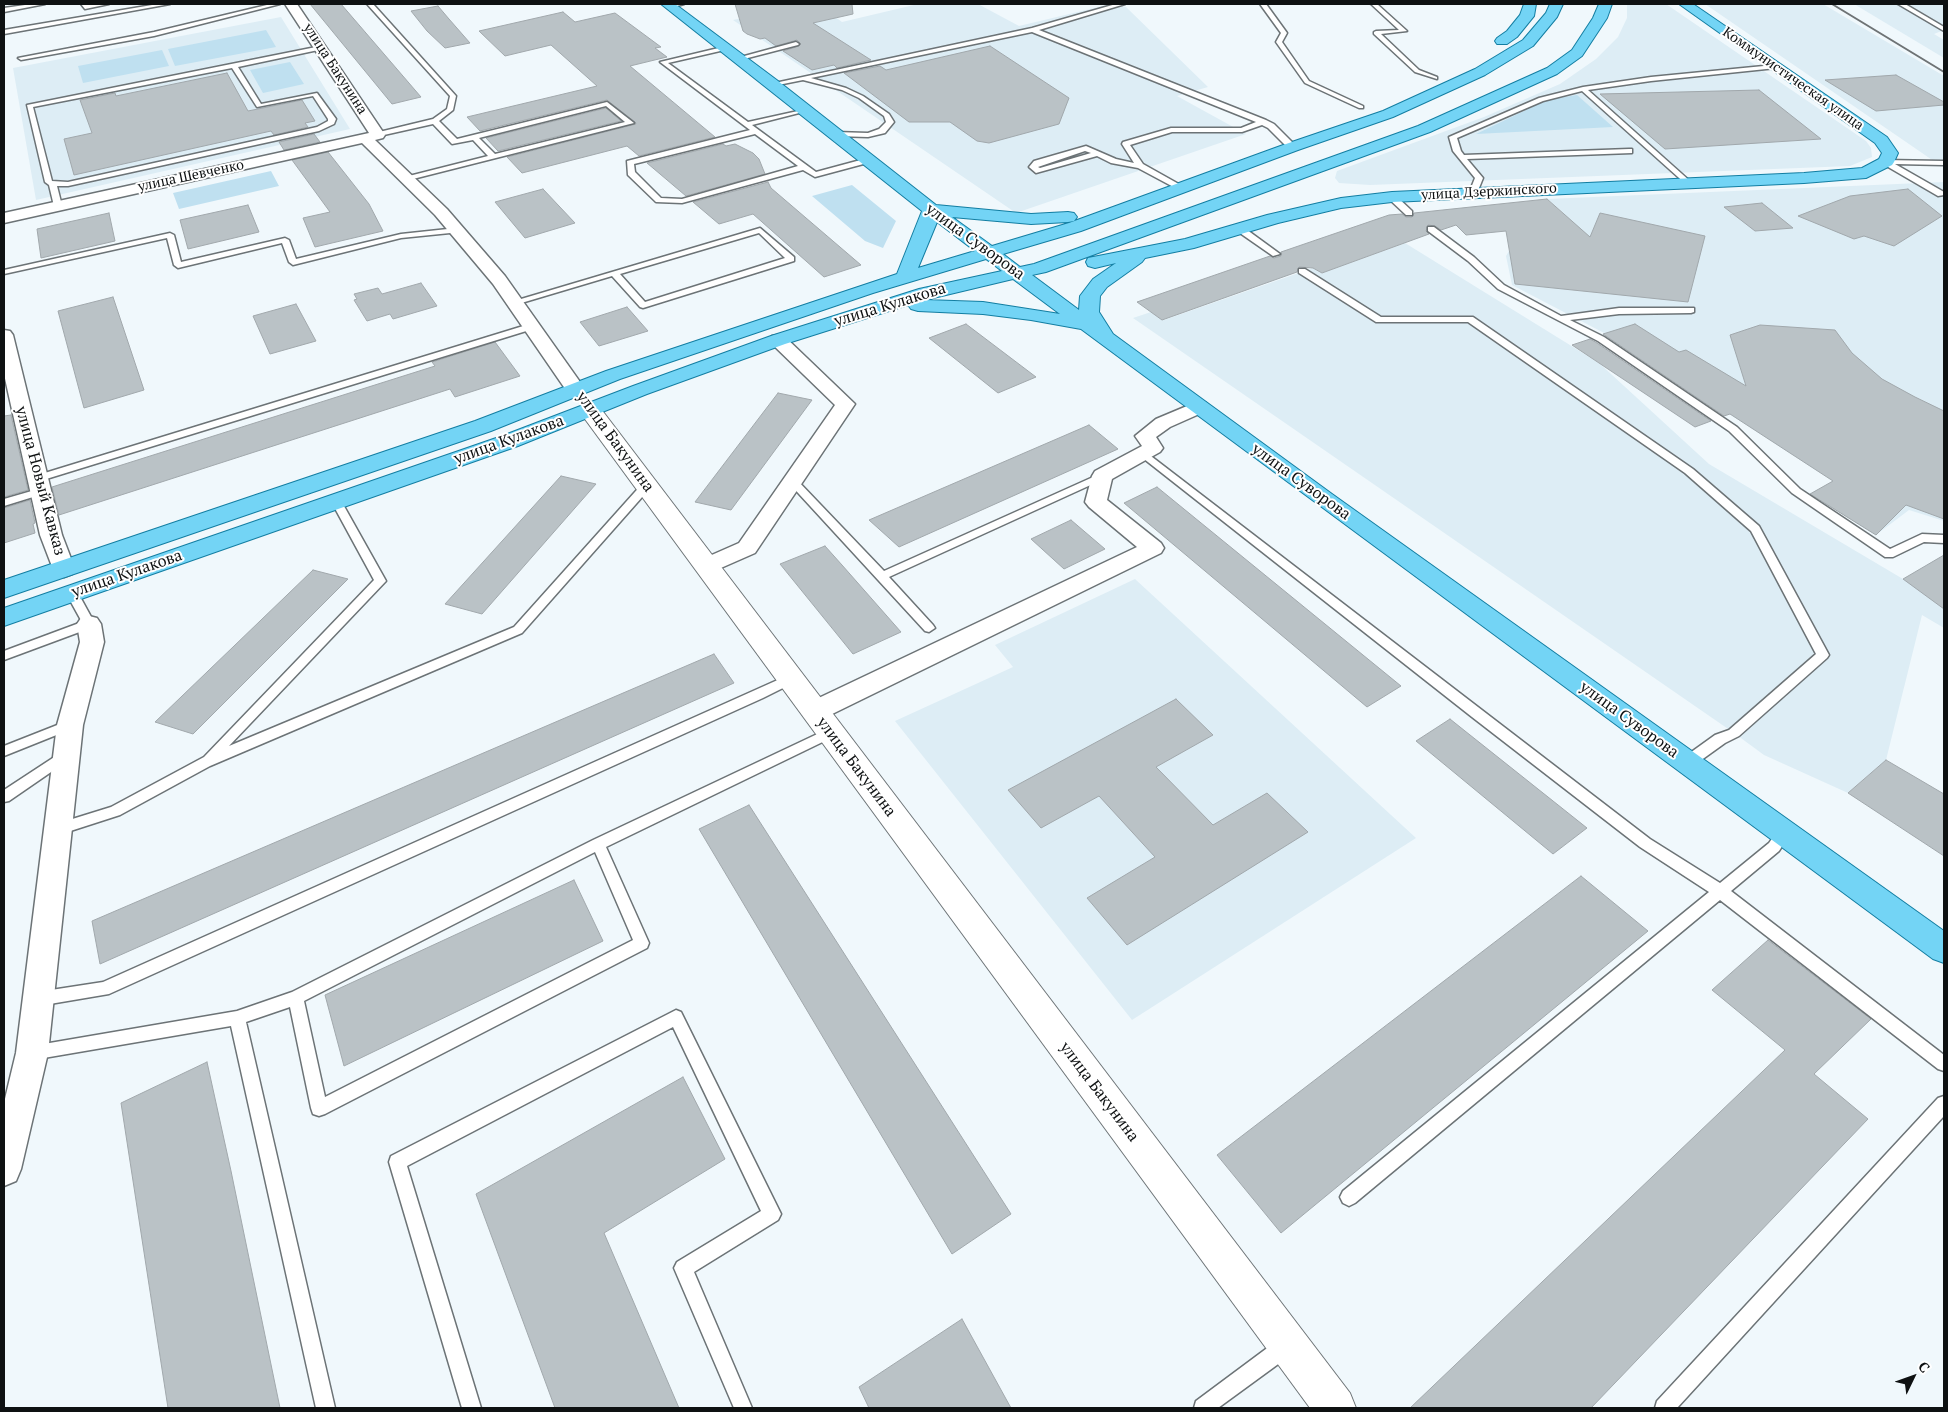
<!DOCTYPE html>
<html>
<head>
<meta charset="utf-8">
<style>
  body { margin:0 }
  #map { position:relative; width:1948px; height:1412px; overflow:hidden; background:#f0f8fc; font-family:"PT Serif",serif }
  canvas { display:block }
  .frame { position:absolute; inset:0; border:5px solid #0e1112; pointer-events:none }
  .north { position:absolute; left:1888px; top:1352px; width:50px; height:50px; -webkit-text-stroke:4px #fff; paint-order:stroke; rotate:48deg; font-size:14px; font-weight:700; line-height:20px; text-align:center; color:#0e1112 }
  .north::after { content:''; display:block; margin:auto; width:18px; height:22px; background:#0e1112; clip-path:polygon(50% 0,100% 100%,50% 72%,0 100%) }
</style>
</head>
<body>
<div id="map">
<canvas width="1948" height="1412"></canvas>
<div class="frame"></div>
<div class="north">С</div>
</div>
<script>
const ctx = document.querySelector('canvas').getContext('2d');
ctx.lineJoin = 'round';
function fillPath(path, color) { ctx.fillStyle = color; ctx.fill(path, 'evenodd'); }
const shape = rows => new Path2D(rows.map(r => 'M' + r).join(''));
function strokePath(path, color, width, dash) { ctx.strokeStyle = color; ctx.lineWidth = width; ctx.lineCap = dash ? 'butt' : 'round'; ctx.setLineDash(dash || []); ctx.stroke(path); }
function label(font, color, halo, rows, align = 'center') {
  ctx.font = font + ' "PT Serif",serif'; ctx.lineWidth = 4; ctx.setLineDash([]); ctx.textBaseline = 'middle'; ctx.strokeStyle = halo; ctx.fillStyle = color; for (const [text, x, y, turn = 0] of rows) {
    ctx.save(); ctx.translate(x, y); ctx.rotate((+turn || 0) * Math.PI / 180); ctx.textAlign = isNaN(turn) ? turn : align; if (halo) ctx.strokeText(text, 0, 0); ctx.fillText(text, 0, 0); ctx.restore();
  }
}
fillPath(shape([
  [807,4,818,4,842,22,918,4,978,4,1019,26,1107,5,1126,7,1208,87,1177,96,1246,134,1016,213,733,20],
  [1627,4,1666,4,1866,141,1871,148,1872,157,1850,166,1370,185,1339,183,1335,178,1337,171,1484,117,1560,84,1596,59,1618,37,1627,18],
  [1705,4,1823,4,1944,76,1944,166,1941,166],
  [1854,4,1944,4,1944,30,1934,34,1944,40,1944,58],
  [281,17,350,129,36,200,13,68],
  [1944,182,1944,521,1909,510,1876,535,1810,494,1833,481,1606,334,1512,285,1506,256,1516,239,1564,214,1547,199],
  [1405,243,1599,363,1709,464,1903,579,1944,555,1944,628,1922,615,1886,760,1848,793,1764,755,1734,733,1133,318,1151,312,1164,320,1313,268,1322,273],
  [1135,579,1416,838,1132,1020,895,721,1013,667,995,645]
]), '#ddedf5');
fillPath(shape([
  [266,30,276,47,175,66,168,49],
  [162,50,169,66,83,83,78,66],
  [290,62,304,84,263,93,250,70],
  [1577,95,1613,127,1476,134,1547,100],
  [271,171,279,186,179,209,173,193],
  [852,185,896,221,883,248,865,241,812,196]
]), '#bfe0f0');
const building = shape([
  [310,4,341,4,421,97,392,104,310,4],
  [735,4,852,4,853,14,813,23,871,60,837,68,834,65,812,70,783,51,799,46,801,44,797,40,776,46,765,38,760,39,747,34,743,31,735,4],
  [438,6,449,19,470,43,445,48,427,31,411,11,438,6],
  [563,12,575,22,615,13,661,47,655,48,667,57,630,66,715,137,639,156,627,146,522,173,507,157,636,124,635,122,607,100,480,131,467,117,597,86,551,45,505,56,479,31,563,12],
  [990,46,1069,98,1059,124,989,143,977,141,950,122,909,122,844,73,880,66,886,70,990,46],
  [227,73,248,111,302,100,315,121,305,123,308,127,274,135,271,131,74,175,64,139,92,133,80,100,115,93,116,96,227,73],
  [1896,75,1944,102,1944,105,1876,111,1825,80,1896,75],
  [1759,90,1821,139,1665,149,1600,94,1759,90],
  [606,108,621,121,498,151,486,138,606,108],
  [314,134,320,142,284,150,279,142,314,134],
  [723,144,726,146,735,144,753,153,759,159,765,174,686,196,647,163,723,144],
  [328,152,369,204,383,231,315,247,303,218,330,212,292,160,328,152],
  [768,182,771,188,861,265,824,277,753,214,719,224,693,202,768,182],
  [543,189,575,223,525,238,495,202,543,189],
  [1908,189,1942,216,1894,246,1864,236,1854,239,1798,216,1850,196,1908,189],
  [1547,199,1590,237,1600,213,1705,236,1688,302,1515,284,1506,231,1466,235,1456,225,1441,230,1435,226,1428,225,1426,231,1429,234,1322,273,1313,268,1299,267,1297,272,1162,320,1137,302,1270,256,1274,258,1281,256,1281,252,1389,215,1402,214,1406,217,1412,217,1414,213,1547,199],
  [1762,203,1793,228,1755,231,1724,207,1762,203],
  [248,205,259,232,188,249,180,220,248,205],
  [109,213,115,241,41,258,37,229,109,213],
  [421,283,437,306,393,319,390,314,367,321,354,300,357,299,354,294,378,288,382,294,421,283],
  [113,297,144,390,84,408,58,311,113,297],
  [296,304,316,341,270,354,253,316,296,304],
  [627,307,648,331,599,346,580,322,627,307],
  [966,324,1036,377,998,393,929,338,966,324],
  [1635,324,1679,352,1686,350,1746,386,1730,335,1760,325,1835,330,1852,353,1882,379,1915,397,1944,411,1944,519,1906,505,1876,535,1810,494,1833,481,1730,414,1724,416,1603,334,1635,324],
  [1590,339,1597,343,1711,421,1695,427,1572,345,1590,339],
  [495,342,520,376,455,397,450,389,59,515,52,487,435,366,432,362,495,342],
  [778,393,812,400,731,510,695,502,778,393],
  [11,415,28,490,4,497,4,416,11,415],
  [1089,425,1118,449,899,547,869,520,1089,425],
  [561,476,596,484,482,614,445,604,561,476],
  [1157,487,1401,686,1367,707,1124,503,1157,487],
  [30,500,35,523,33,524,35,533,4,543,4,508,30,500],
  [1071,520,1105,549,1064,569,1031,539,1071,520],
  [825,546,842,565,901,632,853,654,780,564,825,546],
  [1944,555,1944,609,1903,579,1944,555],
  [313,570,348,579,193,734,155,722,313,570],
  [714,654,734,683,100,964,92,921,714,654],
  [1176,699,1213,735,1156,767,1213,825,1267,793,1308,832,1127,945,1087,898,1155,857,1099,796,1041,828,1008,790,1176,699],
  [1450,719,1460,727,1587,828,1553,854,1416,741,1450,719],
  [1886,760,1944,794,1944,856,1848,793,1886,760],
  [749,805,1011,1214,952,1254,699,829,749,805],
  [1581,876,1648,931,1281,1233,1217,1155,1581,876],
  [574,880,603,941,344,1066,325,995,574,880],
  [1768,940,1871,1019,1814,1074,1868,1119,1591,1408,1410,1408,1785,1050,1712,990,1768,940],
  [207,1062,231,1171,280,1408,168,1408,121,1103,207,1062],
  [683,1077,725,1159,604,1233,679,1408,555,1408,476,1194,683,1077],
  [962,1319,1011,1408,869,1408,859,1387,962,1319]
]);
fillPath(building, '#bac2c6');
strokePath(building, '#a1a8ac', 1);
const service = shape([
  [32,4,45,4,4,12,4,8,32,4],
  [81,4,87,5,109,4,85,9,81,4],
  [158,4,170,4,4,34,4,30,158,4],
  [271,4,280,4,154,36,21,60,18,58,154,32,271,4],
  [367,4,373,4,456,96,453,110,439,121,457,139,607,102,634,123,405,181,405,177,488,156,473,140,452,144,433,124,375,137,375,133,433,119,447,109,450,96,367,4],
  [606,106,625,122,495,154,479,138,606,106],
  [672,4,684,4,670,8,667,6,672,4],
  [1116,4,1125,4,1039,30,1266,120,1274,124,1295,145,1295,149,1289,149,1268,128,1262,125,1242,132,1172,132,1130,145,1143,164,1184,187,1185,189,1181,191,1138,168,1111,163,1097,156,1036,173,1029,167,1034,161,1086,146,1116,159,1134,163,1122,144,1123,142,1171,128,1241,128,1256,122,1032,32,811,78,846,88,863,96,889,114,894,122,885,133,868,137,835,136,831,134,835,132,868,133,879,129,886,122,884,116,859,98,842,90,803,80,773,86,770,84,1032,28,1116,4],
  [1085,151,1091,153,1040,168,1038,167,1085,151],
  [1260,4,1266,4,1287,33,1282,42,1309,81,1363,106,1363,108,1359,108,1305,83,1276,42,1281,33,1260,4],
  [1371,4,1377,4,1407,31,1381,34,1419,70,1437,77,1437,79,1415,72,1374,34,1374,32,1376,31,1399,30,1371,4],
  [1898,4,1905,4,1944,27,1944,31,1898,4],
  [796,42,799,44,798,45,740,60,737,58,796,42],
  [321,46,323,47,323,49,238,67,261,104,317,93,336,119,334,124,319,131,68,186,57,186,62,206,58,208,54,206,49,185,45,182,27,105,321,46],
  [232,68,257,107,313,96,328,119,328,121,317,127,68,182,52,181,33,107,232,68],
  [727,46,729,47,729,49,668,63,748,122,807,109,807,111,752,125,816,172,868,158,871,158,871,162,815,177,803,170,682,203,656,202,628,175,627,161,750,130,660,62,727,46],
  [755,134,798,166,682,199,661,198,635,172,634,164,755,134],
  [1774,65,1777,67,1776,68,1651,81,1588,90,1691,182,1692,184,1688,186,1582,91,1543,101,1457,138,1461,151,1464,155,1629,149,1632,149,1632,153,1467,159,1483,178,1477,193,1473,195,1469,193,1475,178,1453,151,1449,137,1539,98,1583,87,1651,77,1774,65],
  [1883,160,1944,161,1944,165,1895,164,1944,192,1944,195,1938,196,1883,164,1883,160],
  [1389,195,1395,195,1412,211,1412,215,1406,215,1389,199,1389,195],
  [1237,227,1243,227,1280,254,1273,256,1237,231,1237,227],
  [1428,227,1434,227,1474,257,1504,285,1561,316,1619,308,1694,308,1694,312,1691,313,1619,314,1570,320,1604,337,1737,427,1800,489,1890,549,1922,534,1944,535,1944,543,1924,542,1893,557,1885,557,1792,493,1729,431,1598,341,1498,289,1468,261,1428,231,1428,227],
  [457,228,461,230,460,232,401,238,293,265,289,262,282,243,178,268,174,265,167,238,4,274,4,270,170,233,174,235,181,262,285,238,289,240,296,259,401,234,457,228],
  [760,228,794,257,794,261,643,308,640,307,612,276,518,304,511,302,760,228],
  [759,233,785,258,645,302,620,274,759,233],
  [1299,269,1305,269,1381,317,1473,317,1693,469,1759,526,1829,655,1827,658,1739,736,1725,743,1693,766,1683,766,1681,762,1683,758,1715,735,1729,730,1816,654,1751,531,1685,473,1468,322,1376,322,1299,273,1299,269],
  [533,323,537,326,536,328,43,480,39,481,34,478,35,476,533,323],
  [1143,450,1650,839,1720,883,1769,843,1778,830,1783,828,1788,830,1790,834,1779,851,1731,891,1944,1055,1944,1071,1938,1069,1720,900,1355,1203,1349,1206,1343,1203,1340,1197,1343,1191,1709,892,1640,847,1472,717,1139,455,1138,453,1143,450],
  [1102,473,1106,474,1107,476,1106,478,889,577,933,625,935,628,929,632,925,631,788,482,789,480,797,480,884,571,1102,473],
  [647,482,651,483,652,485,651,487,522,633,210,766,120,815,58,835,53,833,51,829,53,825,111,807,204,757,374,580,331,501,332,499,340,499,386,581,229,746,514,627,643,483,647,482],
  [42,488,47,491,46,493,4,506,4,499,42,488],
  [72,589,78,593,95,624,93,627,4,660,4,651,82,622,66,593,72,589],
  [791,674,795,676,797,679,795,682,763,698,109,994,38,1006,33,1004,30,999,33,994,38,992,103,982,791,674],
  [70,720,74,722,76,725,74,728,4,756,4,746,70,720],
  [830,728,835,730,836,733,835,736,606,847,649,943,647,948,325,1114,319,1116,313,1114,311,1108,290,1007,246,1022,335,1408,316,1408,231,1026,32,1060,26,1058,24,1053,26,1048,32,1046,237,1011,292,992,593,840,830,728],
  [595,852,633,940,325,1097,304,1001,595,852],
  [65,750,70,751,71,755,70,759,9,801,4,802,4,790,65,750],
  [676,1010,681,1012,781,1214,778,1220,694,1272,752,1408,734,1408,674,1268,677,1262,761,1211,673,1027,407,1166,481,1408,462,1408,389,1162,391,1156,676,1010],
  [1944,1096,1944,1116,1677,1408,1655,1408,1657,1401,1938,1098,1944,1096],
  [1285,1338,1292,1340,1294,1347,1292,1354,1218,1408,1194,1408,1196,1401,1278,1340,1285,1338]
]);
const minor = shape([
  [285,4,297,4,385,135,383,138,375,140,447,209,505,276,585,389,582,393,575,395,568,393,493,284,435,215,362,143,4,223,4,213,369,133,285,4],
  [4,330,10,331,13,335,62,535,75,569,72,574,64,577,56,574,53,569,40,535,4,374,4,330],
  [778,335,784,336,855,404,755,553,714,571,706,574,698,571,695,566,698,561,739,543,835,405,772,344,769,340,772,336,778,335],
  [1199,401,1206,403,1209,407,1206,411,1170,427,1156,437,1163,448,1160,452,1112,479,1107,500,1161,543,1164,548,1161,553,824,718,815,721,806,718,802,711,806,704,1137,547,1089,507,1085,502,1092,476,1095,471,1142,446,1135,436,1156,419,1199,401],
  [89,616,97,618,101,624,104,642,83,725,48,1053,21,1169,16,1181,4,1186,4,1103,16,1053,57,725,80,642,77,624,81,618,89,616]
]);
const tertiary = shape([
  [590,404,598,405,1350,1393,1356,1408,1310,1408,582,415,579,410,582,405,590,404]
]);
const primary = shape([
  [661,4,675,4,778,81,936,205,1031,214,1068,212,1074,213,1077,217,1074,221,1068,222,1031,224,952,217,992,246,1069,223,1286,144,1383,111,1475,69,1523,40,1546,13,1550,4,1563,4,1557,17,1533,46,1485,75,1393,117,1298,150,1081,231,1003,254,1020,267,1034,264,1418,126,1547,68,1572,50,1593,18,1599,4,1612,4,1607,18,1582,56,1557,74,1430,132,1046,272,1032,275,1079,310,1080,296,1093,279,1116,263,1095,268,1088,266,1086,262,1088,258,1185,239,1267,215,1341,198,1392,192,1804,173,1862,168,1879,159,1882,153,1875,143,1679,4,1693,4,1887,137,1898,153,1894,162,1892,165,1866,178,1804,183,1392,202,1341,208,1278,223,1194,248,1145,258,1142,262,1107,287,1100,296,1099,312,1113,334,1332,494,1944,931,1944,963,1933,959,1081,329,1031,320,983,314,918,311,911,309,908,305,785,344,647,394,518,446,4,626,4,608,502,436,633,386,771,336,919,289,1002,271,986,259,873,293,620,379,491,431,4,598,4,580,475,421,606,371,897,274,922,211,661,4],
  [937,222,975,251,918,268,937,222],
  [1013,279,1060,314,983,302,925,300,1013,279],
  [1524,4,1536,4,1534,16,1517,37,1507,44,1497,44,1495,41,1497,38,1507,31,1520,15,1524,4]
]);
strokePath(service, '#6c7376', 3);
strokePath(minor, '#6c7376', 3);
strokePath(tertiary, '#6c7376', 2);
strokePath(primary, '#137ea2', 2);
fillPath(service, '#fff');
fillPath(minor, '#fff');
fillPath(tertiary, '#fff');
fillPath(primary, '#73d4f5');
strokePath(shape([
  [1832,4,1944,72]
]), '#6e7375', 2);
label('14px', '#0e1112', '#fff', [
  ["улица Бакунина",335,69,57],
  ["Коммунистическая улица",1793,79,35],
  ["улица Шевченко",191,176,-12],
  ["улица Дзержинского",1489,192,-3]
]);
label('16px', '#0e1112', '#fff', [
  ["улица Суворова",975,242,36],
  ["улица Кулакова",890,305,-17],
  ["улица Кулакова",509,440,-20],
  ["улица Бакунина",615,442,54],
  ["улица Новый Кавказ",40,481,75],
  ["улица Суворова",1301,482,36],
  ["улица Кулакова",127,574,-19],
  ["улица Суворова",1629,720,36],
  ["улица Бакунина",856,767,53],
  ["улица Бакунина",1099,1092,53]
]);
</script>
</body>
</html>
